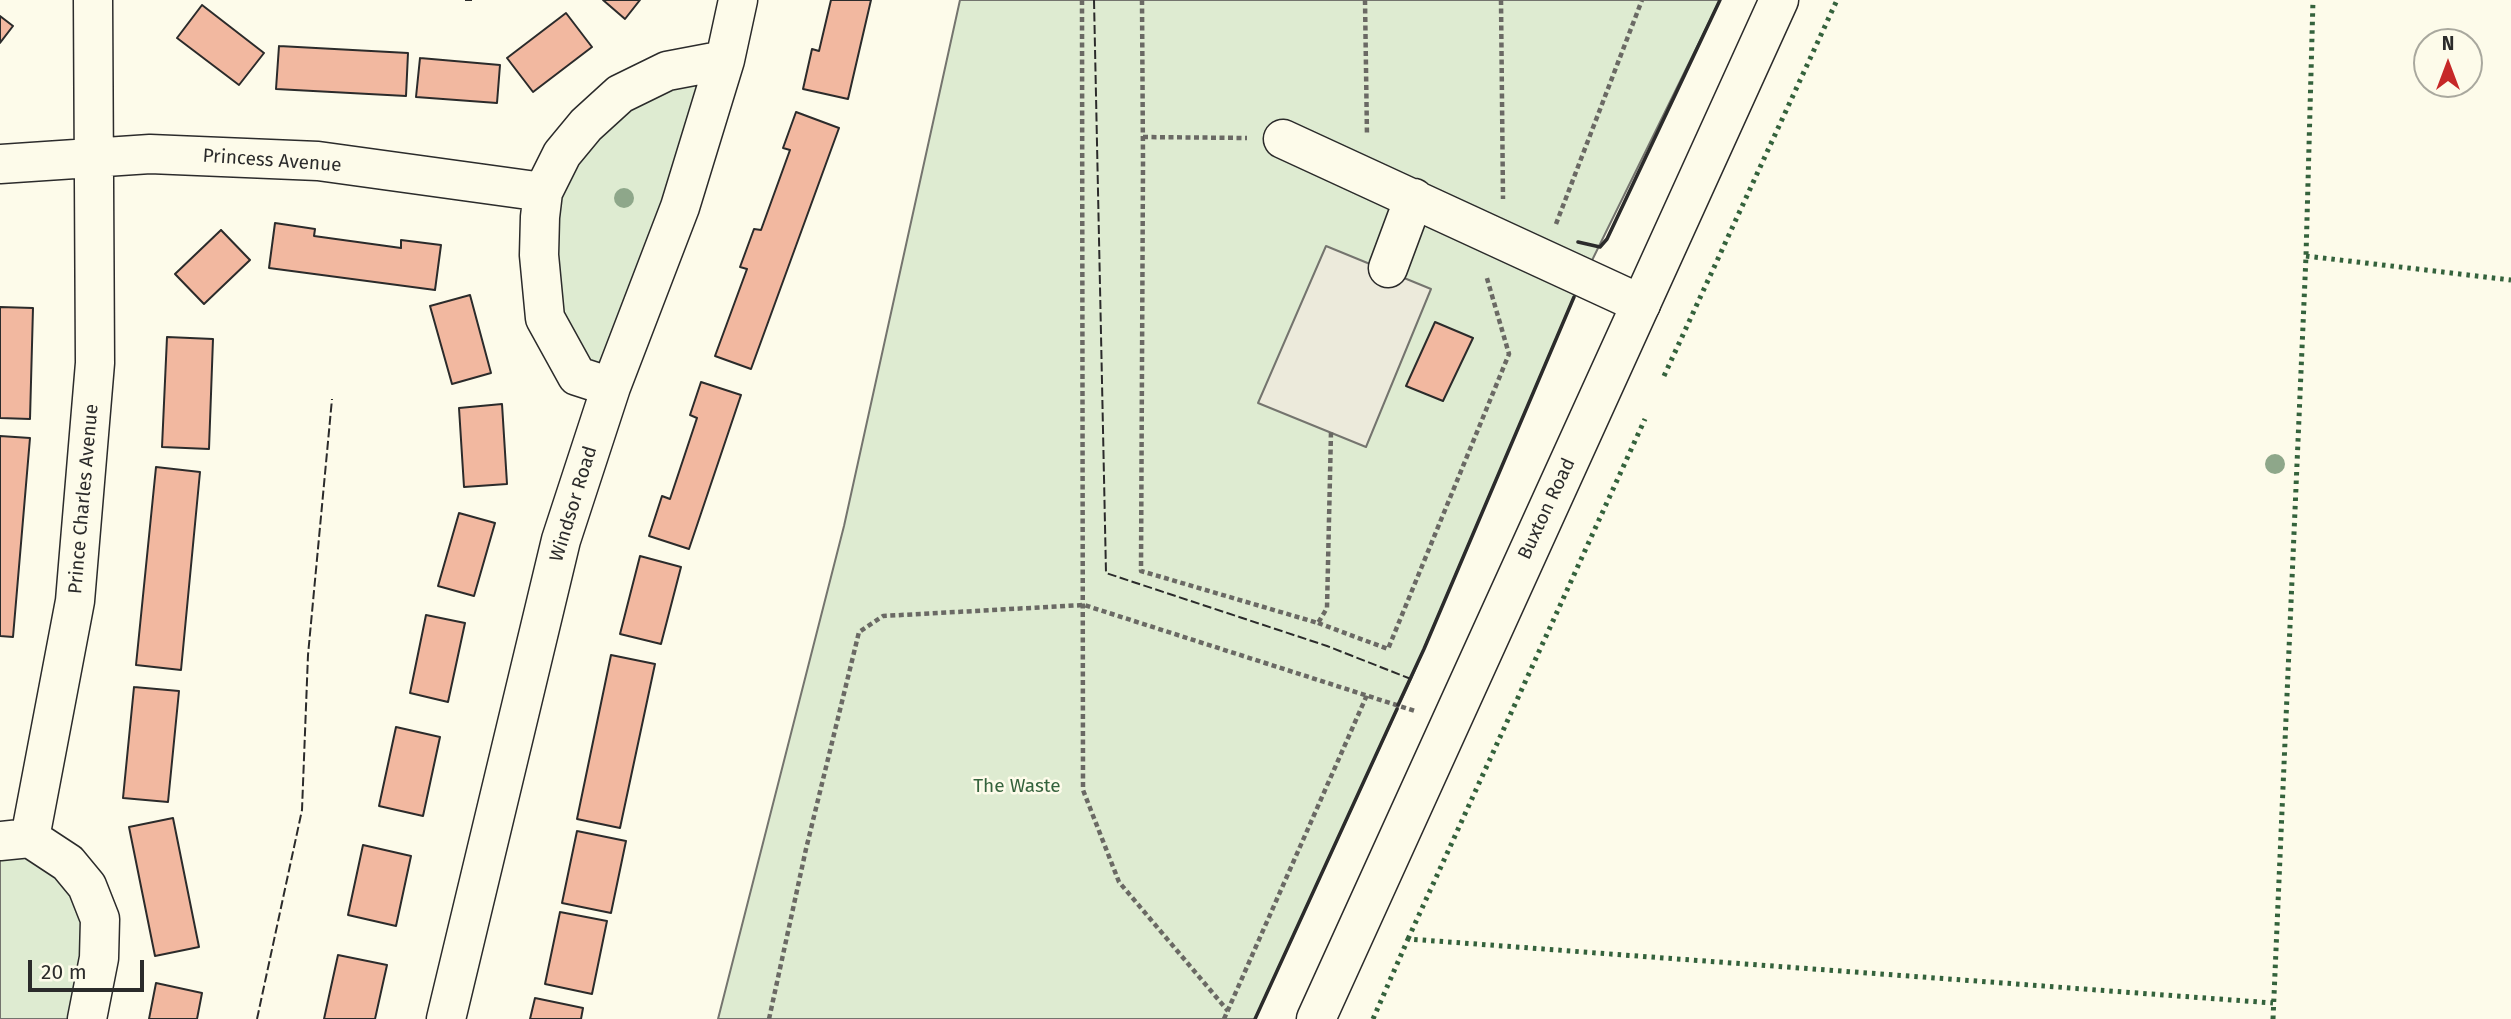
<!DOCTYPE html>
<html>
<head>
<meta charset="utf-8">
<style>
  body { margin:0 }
  #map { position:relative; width:2511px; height:1019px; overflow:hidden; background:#fdfbea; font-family:"Fira Sans",sans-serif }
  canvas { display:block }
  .north { position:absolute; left:2413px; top:28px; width:70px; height:70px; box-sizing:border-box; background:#fdfbea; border:2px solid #a9a89e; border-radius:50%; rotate:0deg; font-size:19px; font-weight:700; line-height:28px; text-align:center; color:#2b2b2b }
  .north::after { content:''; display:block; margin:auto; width:24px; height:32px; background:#c62828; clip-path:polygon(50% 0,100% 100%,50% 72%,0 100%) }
  .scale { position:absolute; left:28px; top:960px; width:116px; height:32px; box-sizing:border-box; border:4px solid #2b2b2b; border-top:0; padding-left:9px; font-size:21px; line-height:24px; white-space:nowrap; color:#2b2b2b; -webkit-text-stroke:5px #fdfbea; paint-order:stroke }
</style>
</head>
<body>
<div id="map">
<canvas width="2511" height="1019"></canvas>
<div class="north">N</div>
<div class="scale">20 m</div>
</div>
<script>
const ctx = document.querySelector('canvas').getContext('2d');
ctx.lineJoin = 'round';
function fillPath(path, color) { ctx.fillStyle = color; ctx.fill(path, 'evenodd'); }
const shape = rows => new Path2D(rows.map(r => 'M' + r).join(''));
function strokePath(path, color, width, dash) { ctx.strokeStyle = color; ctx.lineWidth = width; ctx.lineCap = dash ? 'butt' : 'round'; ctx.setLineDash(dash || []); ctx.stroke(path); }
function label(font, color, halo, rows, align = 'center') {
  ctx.font = font + ' "Fira Sans",sans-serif'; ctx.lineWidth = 5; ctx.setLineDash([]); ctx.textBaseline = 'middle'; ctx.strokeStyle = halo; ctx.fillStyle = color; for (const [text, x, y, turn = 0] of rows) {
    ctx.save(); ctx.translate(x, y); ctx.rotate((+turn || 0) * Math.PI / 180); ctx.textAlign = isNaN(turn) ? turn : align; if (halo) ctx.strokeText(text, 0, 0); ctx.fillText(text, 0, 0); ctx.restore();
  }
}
const green = shape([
  [960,0,1720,0,1574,297,1411,679,1255,1019,718,1019,844,526,960,0],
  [725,60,611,387,545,318,562,154,586,125,725,60],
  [12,853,32,859,70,888,87,930,74,1019,0,1019,0,855,12,853]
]);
fillPath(green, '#deebd1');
strokePath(green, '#74746e', 2);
const parking = shape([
  [1326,246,1431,289,1366,447,1258,403,1326,246]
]);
fillPath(parking, '#eceadb');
strokePath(parking, '#74746e', 2);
const building = shape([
  [603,0,640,0,625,19,603,0],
  [831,0,871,0,848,99,803,89,812,49,819,51,831,0],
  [202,5,264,53,239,85,177,38,202,5],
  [566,13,592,47,533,92,507,58,566,13],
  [0,16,13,26,0,43,0,16],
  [279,46,408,53,406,96,276,89,279,46],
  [420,58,500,65,497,103,416,97,420,58],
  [796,112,839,128,751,369,715,356,747,269,740,267,754,229,761,230,790,150,783,148,796,112],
  [275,223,315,229,314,236,401,248,401,240,441,245,435,290,269,268,275,223],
  [221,230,250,260,204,304,175,274,221,230],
  [470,295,491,373,452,384,430,306,470,295],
  [0,307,33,308,30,419,0,418,0,307],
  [1435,322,1473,338,1443,401,1406,386,1435,322],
  [167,337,213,339,209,449,162,447,167,337],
  [701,382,741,395,689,549,649,536,662,496,670,499,697,418,690,415,701,382],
  [502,404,507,484,464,487,459,408,502,404],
  [0,436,30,438,13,637,0,636,0,436],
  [156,467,200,472,181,670,136,665,156,467],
  [459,513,495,523,474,596,438,586,459,513],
  [640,556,681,567,661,644,620,634,640,556],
  [426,615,465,623,448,702,410,693,426,615],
  [611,655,655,664,620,828,577,819,611,655],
  [134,687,179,691,168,802,123,798,134,687],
  [396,727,440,737,423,816,379,806,396,727],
  [173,818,199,947,155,956,129,827,173,818],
  [577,831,626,841,611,913,562,903,577,831],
  [363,845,411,856,396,926,348,915,363,845],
  [560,912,607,921,592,994,545,984,560,912],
  [338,955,387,965,375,1019,324,1019,338,955],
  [156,983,202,993,197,1019,149,1019,156,983],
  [535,998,583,1008,581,1019,530,1019,535,998]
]);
fillPath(building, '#f2b8a0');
strokePath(building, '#2b2b2b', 2);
const minor = shape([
  [1283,139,1641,304],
  [0,164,150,154,318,161,543,192],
  [1388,268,1414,198],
  [611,387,577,376,545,318,539,255,540,217,543,192,562,154,586,125,620,94,667,71,725,60],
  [30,838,75,601,95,363,93,0],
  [0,841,30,838,68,863,87,886,100,919,99,958,87,1019],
  [446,1019,561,540,611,387,680,207,725,60,738,0]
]);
const highway = shape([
  [1316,1019,1779,0]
]);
strokePath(minor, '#2b2b2b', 41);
strokePath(highway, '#2b2b2b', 41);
strokePath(shape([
  [1082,0,1083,790,1119,882,1228,1011],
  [1142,0,1143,162,1141,571,1318,623,1327,608,1331,432],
  [1365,0,1367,136],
  [1501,0,1503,199],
  [1143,137,1247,138],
  [1556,224,1642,0],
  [1318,623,1388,649,1509,354,1486,275],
  [769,1019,806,849,859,632,883,616,1084,605,1415,711],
  [1224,1019,1367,695]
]), '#6a6964', 4.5, [5, 3.5]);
strokePath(minor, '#fdfbea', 38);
strokePath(highway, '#fdfbea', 38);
strokePath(shape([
  [2306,256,2511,280],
  [1664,376,1837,0],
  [1408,939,1645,419],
  [1373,1019,1408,939,2273,1003],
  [2273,1019,2306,256,2313,0]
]), '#34623c', 5, [3.5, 5]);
strokePath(shape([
  [465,0,472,0],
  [1094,0,1106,573,1327,646,1411,679],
  [257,1019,302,810,308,655,332,399]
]), '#2b2b2b', 2, [9, 3.5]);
strokePath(shape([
  [1578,242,1600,247,1607,239,1720,0],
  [1398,705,1424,649,1574,297],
  [1255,1019,1397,709]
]), '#2b2b2b', 3.5);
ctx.fillStyle = '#8ea78a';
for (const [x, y] of [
  [624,198],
  [2275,464]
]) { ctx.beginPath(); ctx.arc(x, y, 10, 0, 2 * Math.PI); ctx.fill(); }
label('19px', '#2b2b2b', '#fdfbea', [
  ["Princess Avenue",272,161,4],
  ["Prince Charles Avenue",84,499,-85],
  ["Windsor Road",574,504,-73],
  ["Buxton Road",1547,509,-65]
]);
label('19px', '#34623c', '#fdfbea', [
  ["The Waste",1017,787]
]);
</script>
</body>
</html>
